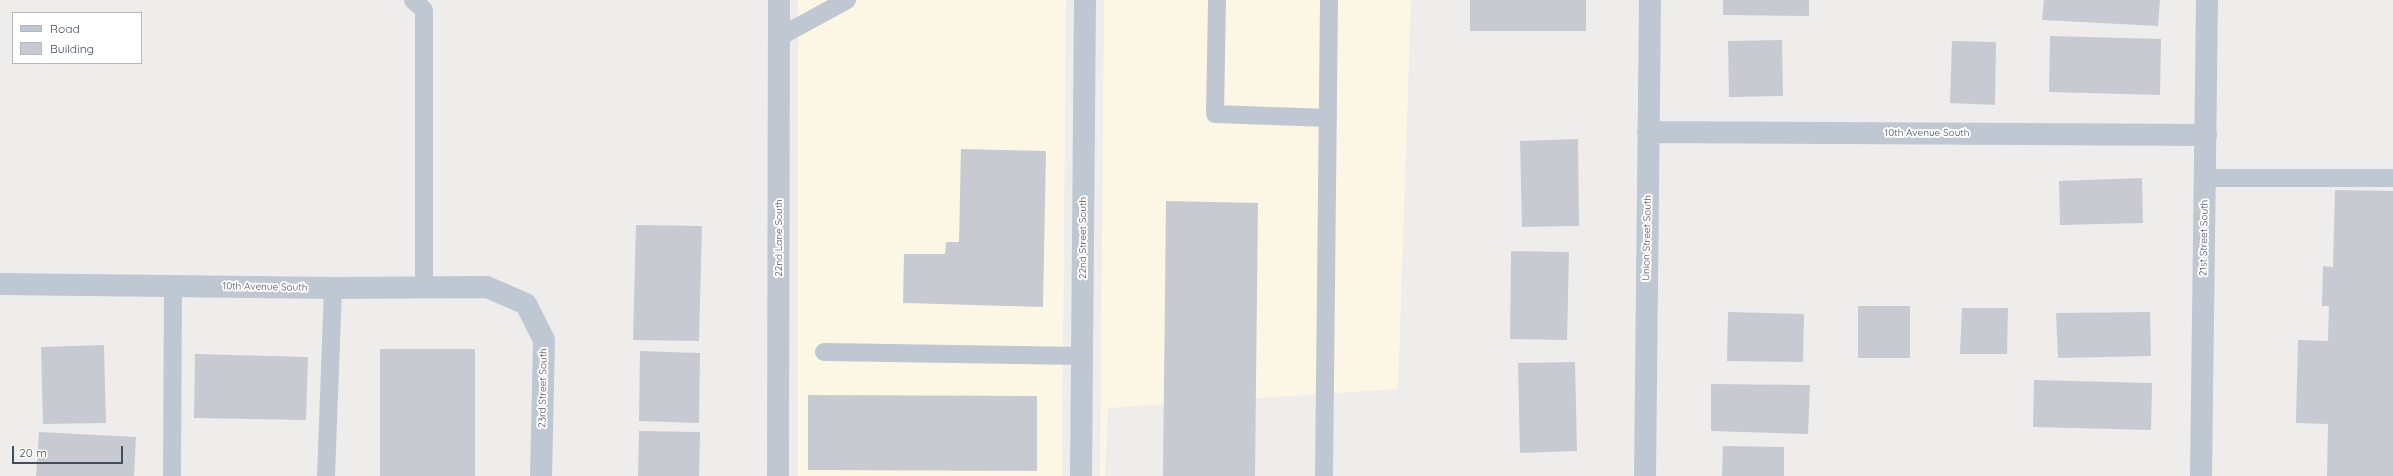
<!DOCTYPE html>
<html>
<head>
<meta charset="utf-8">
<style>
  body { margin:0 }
  #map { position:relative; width:2393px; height:476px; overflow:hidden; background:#efecec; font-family:Quicksand,sans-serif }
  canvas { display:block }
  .legend { position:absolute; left:12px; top:12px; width:130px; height:52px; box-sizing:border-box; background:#fff; border:1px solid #b4b8bd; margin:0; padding:5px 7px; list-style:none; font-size:12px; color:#444d5a }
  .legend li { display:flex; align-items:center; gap:8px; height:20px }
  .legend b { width:20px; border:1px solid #b4b8bd }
  .scale { position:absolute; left:12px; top:446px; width:111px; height:18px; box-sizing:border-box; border:2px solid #444d5a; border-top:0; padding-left:5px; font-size:12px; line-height:14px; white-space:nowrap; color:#444d5a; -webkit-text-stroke:3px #fff; paint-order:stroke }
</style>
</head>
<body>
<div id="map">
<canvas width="2393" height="476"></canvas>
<ul class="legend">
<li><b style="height:5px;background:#bfc7d2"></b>Road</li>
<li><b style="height:11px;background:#c8cad2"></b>Building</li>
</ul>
<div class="scale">20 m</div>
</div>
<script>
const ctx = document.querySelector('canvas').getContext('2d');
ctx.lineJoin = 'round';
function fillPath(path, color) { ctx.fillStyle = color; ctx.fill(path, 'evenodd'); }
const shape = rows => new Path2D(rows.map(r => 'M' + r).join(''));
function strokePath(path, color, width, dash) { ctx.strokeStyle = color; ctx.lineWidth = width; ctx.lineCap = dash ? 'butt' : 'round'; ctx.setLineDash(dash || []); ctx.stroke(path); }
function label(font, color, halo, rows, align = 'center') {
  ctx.font = font + ' Quicksand,sans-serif'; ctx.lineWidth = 4; ctx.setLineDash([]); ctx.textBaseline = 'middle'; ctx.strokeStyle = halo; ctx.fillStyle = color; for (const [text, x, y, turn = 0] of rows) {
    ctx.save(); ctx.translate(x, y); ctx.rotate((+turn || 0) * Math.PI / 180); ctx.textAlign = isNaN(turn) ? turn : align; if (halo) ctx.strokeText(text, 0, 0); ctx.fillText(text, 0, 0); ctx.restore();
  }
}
fillPath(shape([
  [798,0,1066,0,1062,476,798,476],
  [1104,0,1411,0,1398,389,1108,408,1105,476,1100,476]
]), '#fcf7e4');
fillPath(shape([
  [1470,0,1586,0,1586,31,1470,31],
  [1723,0,1809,0,1809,16,1723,15],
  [2044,0,2160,0,2158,26,2042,20],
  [2050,36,2161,39,2160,95,2049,92],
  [1782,40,1783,96,1729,97,1728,41],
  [1952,41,1996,42,1995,105,1950,103],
  [1578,139,1579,226,1522,227,1520,141],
  [961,149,1046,151,1043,307,903,303,904,254,945,254,946,242,959,242],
  [2142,178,2143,223,2060,225,2059,181],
  [2335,190,2393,191,2393,476,2327,476,2328,424,2296,423,2298,340,2328,341,2329,306,2322,306,2323,266,2333,267],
  [1166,201,1258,203,1255,476,1163,476],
  [636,225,702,226,699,341,633,340],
  [1511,251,1569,252,1567,340,1510,339],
  [1858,306,1910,306,1910,358,1858,358],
  [1962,308,2008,308,2007,354,1960,354],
  [1728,312,1804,314,1803,362,1727,361],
  [2150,312,2151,356,2058,358,2056,313],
  [104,345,106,423,43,424,41,347],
  [380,349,475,349,475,476,380,476],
  [640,351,700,353,699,423,639,421],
  [195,354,308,357,306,420,194,418],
  [1575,362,1577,451,1520,453,1518,363],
  [2034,380,2152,383,2151,430,2033,427],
  [1711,384,1810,385,1808,434,1711,431],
  [808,395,1037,396,1037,471,808,470],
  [639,431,700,432,699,476,638,476],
  [39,432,136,437,134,476,36,476],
  [1723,446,1784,447,1784,476,1722,476]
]), '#c8cad2');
strokePath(shape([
  [413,0,424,10,424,287],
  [1217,0,1215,114,1328,118],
  [779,37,847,0],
  [2205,178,2393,178],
  [824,352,1082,356],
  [172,476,173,286],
  [326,476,333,288],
  [1324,476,1329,0]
]), '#bfc7d2', 18);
strokePath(shape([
  [1648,132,2206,135],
  [0,284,333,288,487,287,526,304,544,340,541,476],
  [778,476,779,0],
  [1645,476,1650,0],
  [2201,476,2207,0]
]), '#bfc7d2', 22);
strokePath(shape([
  [1081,476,1085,0]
]), '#bfc7d2', 22);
label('10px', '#444d5a', '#fff', [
  ["10th Avenue South",1927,133],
  ["22nd Lane South",779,238,-90],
  ["22nd Street South",1083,238,-90],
  ["Union Street South",1647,238,-89],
  ["21st Street South",2204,238,-89],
  ["10th Avenue South",265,287,1],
  ["23rd Street South",543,388,-89]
]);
</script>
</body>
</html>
